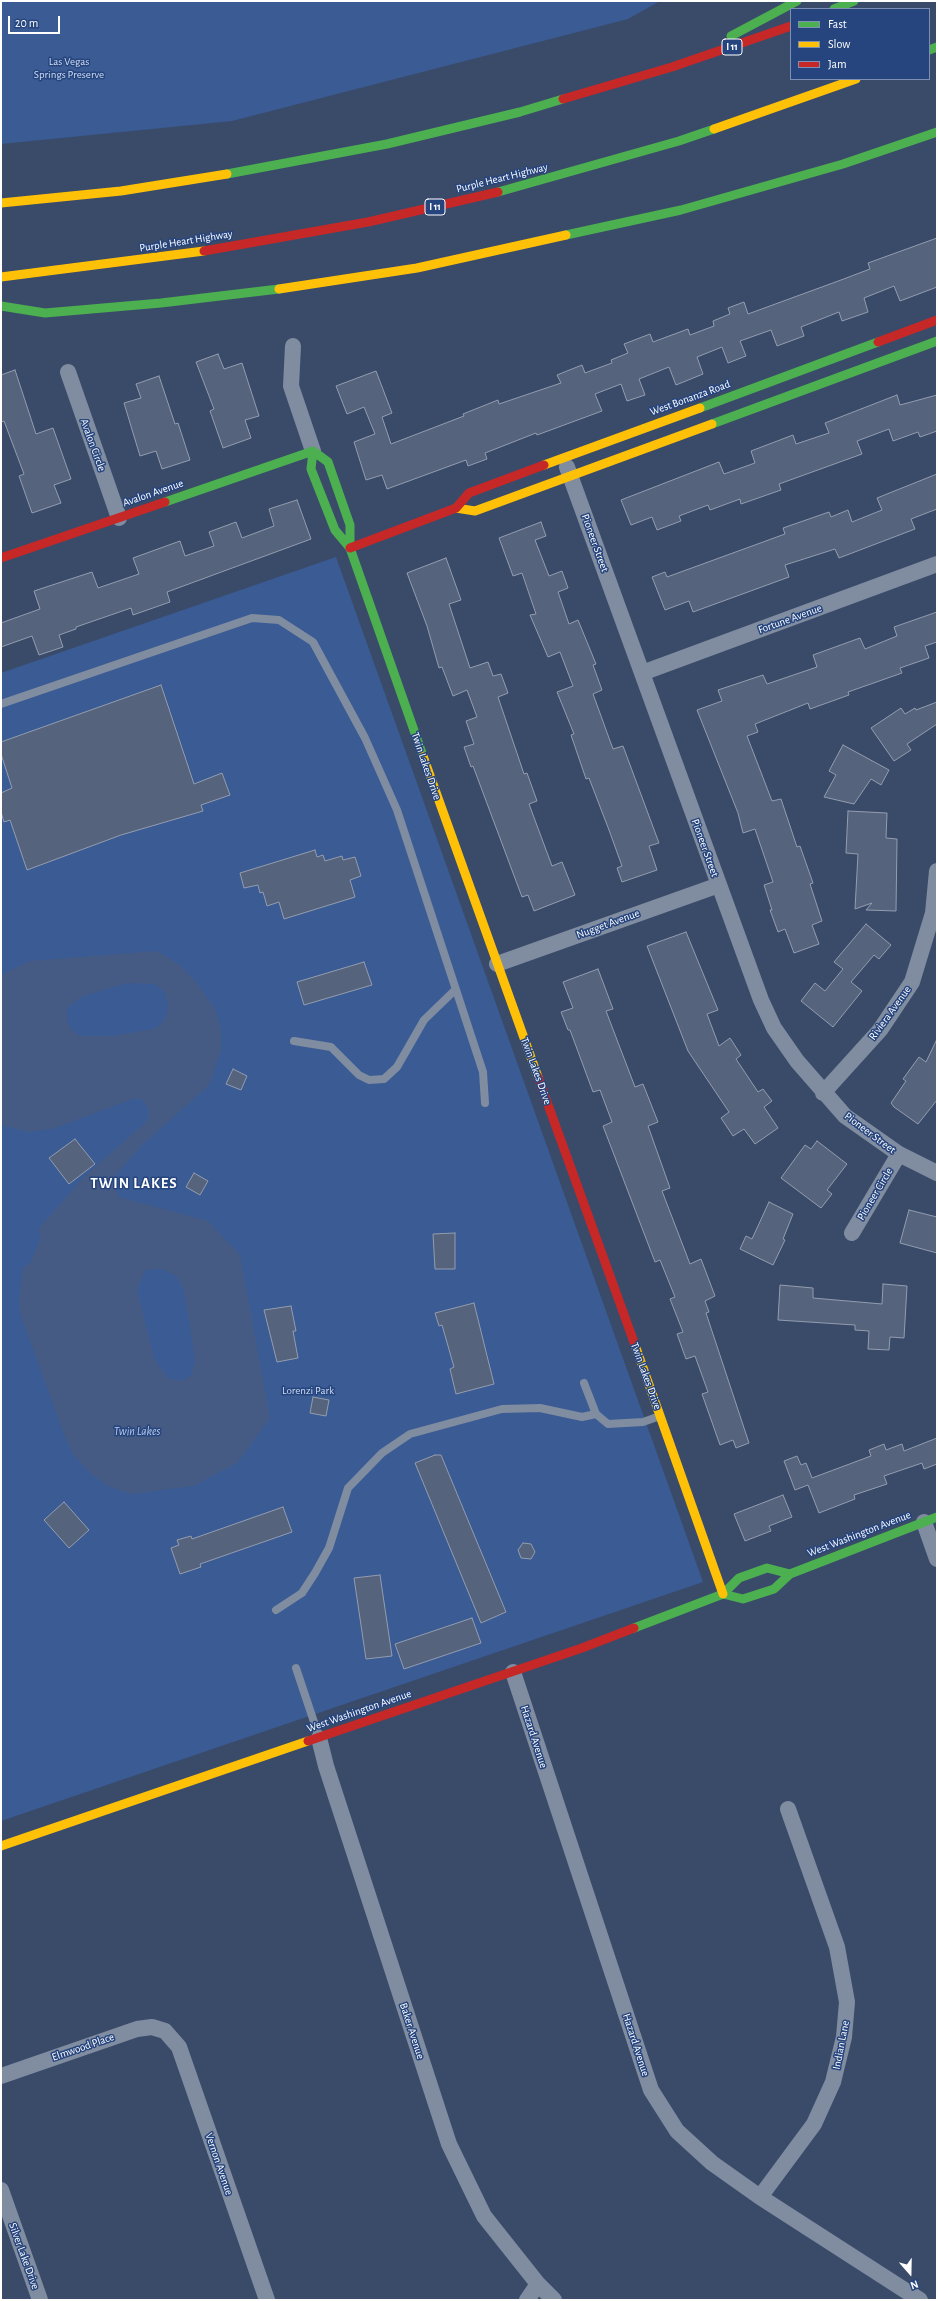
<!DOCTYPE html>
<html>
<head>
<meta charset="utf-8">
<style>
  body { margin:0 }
  #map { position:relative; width:938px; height:2301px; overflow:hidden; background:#3a4b6a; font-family:"Alegreya Sans",sans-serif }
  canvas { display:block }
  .frame { position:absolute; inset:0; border:2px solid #fff; pointer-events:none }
  .legend { position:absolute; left:790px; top:8px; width:140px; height:72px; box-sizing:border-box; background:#26457e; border:1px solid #7d8fb2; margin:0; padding:5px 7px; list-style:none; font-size:12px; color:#fff }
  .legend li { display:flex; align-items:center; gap:8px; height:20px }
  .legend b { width:20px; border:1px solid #7d8fb2 }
  .north { position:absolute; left:890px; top:2253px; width:40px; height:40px; -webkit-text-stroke:3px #26457e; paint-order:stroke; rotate:160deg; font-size:11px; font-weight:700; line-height:16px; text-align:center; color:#fff }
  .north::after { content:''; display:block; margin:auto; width:14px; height:18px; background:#fff; clip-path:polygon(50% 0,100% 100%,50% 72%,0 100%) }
  .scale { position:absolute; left:8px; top:16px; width:52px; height:18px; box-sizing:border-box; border:2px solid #fff; border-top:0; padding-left:5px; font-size:12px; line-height:14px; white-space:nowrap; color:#fff; -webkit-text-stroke:3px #26457e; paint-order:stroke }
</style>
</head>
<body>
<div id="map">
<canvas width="938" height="2301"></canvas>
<div class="frame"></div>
<ul class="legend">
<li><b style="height:5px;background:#4caf50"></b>Fast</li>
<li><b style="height:5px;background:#ffc107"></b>Slow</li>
<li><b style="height:5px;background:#c62828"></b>Jam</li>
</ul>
<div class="north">N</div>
<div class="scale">20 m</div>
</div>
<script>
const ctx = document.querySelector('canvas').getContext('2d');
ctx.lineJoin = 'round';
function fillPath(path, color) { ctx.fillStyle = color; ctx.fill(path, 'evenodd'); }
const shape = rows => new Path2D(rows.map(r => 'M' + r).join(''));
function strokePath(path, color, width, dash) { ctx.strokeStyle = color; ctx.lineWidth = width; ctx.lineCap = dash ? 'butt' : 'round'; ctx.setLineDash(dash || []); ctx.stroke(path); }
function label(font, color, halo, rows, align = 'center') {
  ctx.font = font + ' "Alegreya Sans",sans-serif'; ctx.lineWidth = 3; ctx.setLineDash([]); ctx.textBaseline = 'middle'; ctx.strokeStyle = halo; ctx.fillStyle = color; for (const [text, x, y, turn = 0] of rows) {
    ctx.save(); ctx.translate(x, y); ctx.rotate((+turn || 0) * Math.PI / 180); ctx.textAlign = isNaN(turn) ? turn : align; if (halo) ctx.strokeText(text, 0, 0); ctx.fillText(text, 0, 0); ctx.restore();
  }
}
fillPath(shape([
  [1,1,660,1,628,19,232,121,1,144],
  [336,557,703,1582,1,1821,1,673]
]), '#3a5b94');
fillPath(shape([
  [157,951,180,965,198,984,215,1010,221,1029,221,1050,209,1085,142,1145,111,1180,119,1197,208,1221,240,1255,270,1418,237,1463,193,1486,131,1494,110,1487,91,1474,73,1454,64,1434,20,1313,19,1302,23,1267,30,1264,41,1237,38,1229,86,1175,144,1124,149,1117,148,1108,143,1100,135,1098,52,1129,27,1132,1,1125,1,975,29,961],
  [127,983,155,984,164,991,167,999,168,1009,166,1017,160,1025,153,1029,114,1036,80,1036,72,1030,68,1023,66,1012,70,1005,83,996],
  [162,1269,176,1276,184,1289,195,1360,192,1375,181,1381,167,1378,154,1358,137,1290,145,1270]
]), '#465b84');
const building = shape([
  [937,238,937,287,900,301,894,286,864,298,868,312,842,321,839,312,801,327,804,336,777,346,771,330,740,341,746,356,728,363,722,347,697,357,703,374,676,385,669,367,639,379,645,395,627,401,621,384,595,394,602,411,537,435,536,433,485,453,487,459,468,466,466,460,387,489,382,475,366,480,354,442,375,434,364,407,347,414,336,386,376,371,392,413,382,417,391,444,464,416,463,414,498,400,499,404,561,383,557,375,582,365,585,373,612,363,611,360,628,353,624,344,650,334,653,342,688,329,690,335,714,326,713,321,730,314,728,308,744,302,748,314,841,280,870,269,868,263,937,238],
  [218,354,224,369,242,363,259,416,245,420,251,438,223,448,210,411,214,409,196,362,218,354],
  [15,370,36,434,53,428,71,479,54,485,61,503,32,513,19,476,24,474,4,421,1,422,1,375,15,370],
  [159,376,175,424,178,423,190,460,162,469,156,451,140,456,124,403,141,398,136,384,159,376],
  [897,395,900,405,937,395,937,431,920,437,918,432,893,441,889,429,857,441,862,454,779,484,781,490,741,504,740,499,710,510,708,505,679,516,681,521,657,530,652,517,631,525,621,500,719,462,724,474,755,463,751,451,793,435,796,444,829,433,825,423,897,395],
  [937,474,937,509,911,519,915,529,839,558,835,549,785,565,789,577,693,612,689,601,665,610,652,577,665,572,667,577,785,534,783,528,829,512,831,517,848,510,852,522,882,510,877,498,937,474],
  [297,500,311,539,167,592,170,602,133,615,131,608,76,627,76,629,59,635,63,647,39,655,32,636,1,647,1,623,40,609,34,591,92,572,98,588,139,574,133,558,180,541,185,556,214,546,209,532,236,522,242,538,274,526,269,509,297,500],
  [541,522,546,536,535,540,549,576,562,571,568,588,558,592,569,624,578,620,596,664,593,665,602,690,593,694,613,749,623,746,659,843,649,846,657,870,622,882,617,868,622,866,609,830,589,778,586,779,571,735,574,734,557,692,573,686,560,652,548,657,530,615,536,614,522,573,513,576,499,538,541,522],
  [446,558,461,600,449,604,470,668,488,662,493,676,501,674,508,693,498,697,524,774,527,773,537,801,529,804,552,866,562,862,575,895,534,911,528,895,522,897,473,766,471,767,464,747,474,744,466,721,477,717,467,690,453,696,442,667,439,668,427,626,407,573,446,558],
  [937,612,937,642,925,646,929,658,900,668,902,673,848,692,849,695,810,709,808,703,755,724,758,732,747,736,772,801,781,799,797,847,800,846,813,883,810,884,822,921,812,925,819,944,794,953,785,929,778,932,770,910,772,910,764,885,773,882,755,829,743,833,738,813,697,710,722,701,718,690,763,675,767,684,817,667,813,655,860,638,865,649,897,636,894,627,937,612],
  [161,685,194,784,222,773,230,795,201,805,203,811,121,835,27,870,10,820,4,822,1,812,1,793,12,788,1,754,1,742,161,685],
  [937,702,937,724,907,744,911,750,894,761,871,728,901,708,905,714,915,708,916,710,937,702],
  [843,745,889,770,881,785,871,779,854,804,824,797,836,775,829,771,843,745],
  [848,811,887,813,886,838,897,839,896,911,866,910,872,903,855,909,858,854,846,853,848,811],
  [315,850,317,857,323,855,325,861,342,856,343,860,355,857,361,876,350,880,355,897,284,919,279,902,267,906,263,892,260,893,258,885,244,888,240,873,315,850],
  [866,924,891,945,879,959,874,955,851,982,862,991,833,1027,801,1001,815,983,825,991,843,969,834,962,866,924],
  [686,932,718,1010,707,1014,719,1046,730,1038,741,1055,736,1059,758,1092,763,1089,772,1101,764,1107,778,1128,755,1144,744,1129,733,1136,721,1118,729,1112,688,1051,647,946,686,932],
  [364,962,372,985,304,1005,297,982,364,962],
  [598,969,613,1009,606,1011,635,1087,643,1084,658,1122,648,1126,670,1188,662,1191,690,1264,701,1259,715,1296,705,1301,709,1312,706,1313,749,1443,736,1448,733,1440,720,1445,702,1394,708,1392,695,1356,686,1359,677,1334,683,1332,670,1299,675,1297,660,1260,655,1262,603,1126,612,1122,600,1090,593,1092,570,1030,568,1030,561,1012,573,1008,563,982,598,969],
  [937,1039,937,1100,918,1124,894,1107,891,1103,906,1081,903,1079,919,1057,926,1062,937,1039],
  [233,1069,247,1076,241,1090,226,1084,233,1069],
  [75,1139,95,1164,69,1184,49,1158,75,1139],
  [817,1141,847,1164,827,1190,832,1194,821,1208,781,1178,805,1145,811,1149,817,1141],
  [194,1173,208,1181,200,1195,186,1187,194,1173],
  [769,1202,793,1214,783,1239,785,1240,773,1265,740,1249,746,1236,752,1239,769,1202],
  [909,1210,937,1217,937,1253,900,1243,909,1210],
  [455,1233,455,1269,435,1269,433,1234,455,1233],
  [883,1284,907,1286,904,1338,890,1337,889,1350,868,1349,869,1331,855,1330,855,1325,778,1320,780,1285,813,1288,813,1298,882,1304,883,1284],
  [474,1303,494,1384,456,1394,450,1369,454,1367,442,1325,439,1326,435,1313,474,1303],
  [291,1306,296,1331,293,1331,298,1358,277,1362,264,1310,291,1306],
  [313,1397,329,1400,326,1416,310,1413,313,1397],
  [937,1438,937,1464,924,1469,922,1463,884,1476,887,1484,854,1495,855,1499,819,1513,808,1485,795,1490,784,1461,797,1456,801,1465,806,1463,812,1478,871,1456,869,1450,884,1444,886,1450,902,1444,904,1451,937,1438],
  [435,1455,441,1455,506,1612,481,1623,415,1463,435,1455],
  [783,1495,792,1517,769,1526,771,1531,745,1541,734,1514,783,1495],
  [64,1502,89,1530,69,1548,44,1520,64,1502],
  [283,1507,292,1532,200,1564,201,1567,180,1574,171,1548,179,1545,177,1540,191,1536,192,1539,283,1507],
  [523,1543,531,1544,535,1552,531,1559,521,1558,518,1550,523,1543],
  [380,1575,392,1656,366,1659,354,1578,380,1575],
  [472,1618,481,1643,404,1669,395,1644,472,1618]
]);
fillPath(building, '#56637c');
strokePath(building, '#939daf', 1);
strokePath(shape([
  [1,704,252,618,279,620,313,642,365,738,397,810,483,1072,485,1103],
  [294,1041,331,1047,359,1075,369,1080,384,1079,397,1067,424,1020,455,990],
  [584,1383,596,1414,608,1424,643,1422,660,1416],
  [276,1610,302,1593,315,1573,329,1548,348,1488,382,1453,410,1434,502,1409,540,1408,582,1417,596,1414],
  [296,1668,319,1737]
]), '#808ca0', 8);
strokePath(shape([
  [293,346,291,386,313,451],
  [68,372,119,518],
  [567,467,761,1000,774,1028,797,1061,845,1116,899,1154,937,1173],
  [642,673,937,564],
  [497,964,719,885],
  [823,1093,880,1030,912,982,933,913,937,871],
  [852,1233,899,1154],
  [924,1522,937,1559],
  [513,1672,651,2090,677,2131,712,2163,760,2197,920,2300],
  [319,1738,326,1766,449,2144,484,2216,538,2284,554,2300],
  [1,2076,137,2029,152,2027,165,2031,179,2047,267,2300],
  [1,2190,40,2300],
  [760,2197,814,2124,833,2082,844,2037,847,2002,837,1947,788,1809],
  [527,2300,538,2284]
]), '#808ca0', 16);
strokePath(shape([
  [834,9,854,1],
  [731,36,797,1],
  [929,50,937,47],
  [227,174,387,144,520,112,563,99],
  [498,192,679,141,714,129],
  [566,235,681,210,843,164,937,132],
  [1,306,45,313,161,303,279,289],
  [700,408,878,342],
  [712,424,937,341],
  [313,451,311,469,335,530,350,548,423,756],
  [313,451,328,462,350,525,350,548],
  [165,502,313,451],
  [723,1594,743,1599,774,1589,790,1574,937,1517],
  [634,1628,723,1594,739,1578,767,1568,790,1574]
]), '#4caf50', 9);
strokePath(shape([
  [714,129,856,79],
  [1,203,121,191,227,174],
  [1,277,204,251],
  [279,289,417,268,566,235],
  [544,465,700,408],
  [456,508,475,511,712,424],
  [423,756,538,1077],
  [635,1345,723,1594],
  [1,1846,308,1741]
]), '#ffc107', 9);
strokePath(shape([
  [563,99,672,67,791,26],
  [204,251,368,222,498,192],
  [878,342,937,320],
  [350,548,456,508,469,493,544,465],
  [1,558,165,502],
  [538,1077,635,1345],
  [308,1741,582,1648,634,1628]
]), '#c62828', 9);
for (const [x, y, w] of [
  [732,47,20],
  [435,207,20]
]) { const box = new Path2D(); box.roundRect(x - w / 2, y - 8, w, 16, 3); ctx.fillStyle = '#26457e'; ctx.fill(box); strokePath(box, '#fff', 1); }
label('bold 10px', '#fff', null, [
  ["I 11",732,47],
  ["I 11",435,207]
]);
label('11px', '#cfddf4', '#26457e', [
  ["Las Vegas",69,62],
  ["Springs Preserve",69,75],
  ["Lorenzi Park",308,1391]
]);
label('11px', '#fff', '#26457e', [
  ["Purple Heart Highway",502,178,-14],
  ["Purple Heart Highway",186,241,-9],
  ["West Bonanza Road",690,398,-20],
  ["Avalon Circle",93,445,70],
  ["Avalon Avenue",153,493,-19],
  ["Pioneer Street",595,543,70],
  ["Fortune Avenue",790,619,-20],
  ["Twin Lakes Drive",426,766,71],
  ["Pioneer Street",705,848,70],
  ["Nugget Avenue",608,924,-20],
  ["Riviera Avenue",890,1013,-54],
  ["Twin Lakes Drive",536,1071,70],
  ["Pioneer Street",870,1133,37],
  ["Pioneer Circle",875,1194,-59],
  ["Twin Lakes Drive",646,1376,70],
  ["West Washington Avenue",859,1534,-21],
  ["West Washington Avenue",359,1711,-19],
  ["Hazard Avenue",534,1737,72],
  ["Baker Avenue",412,2031,72],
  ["Hazard Avenue",636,2045,72],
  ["Indian Lane",841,2045,-79],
  ["Elmwood Place",83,2047,-19],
  ["Vernon Avenue",219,2164,71],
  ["Silver Lake Drive",24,2256,70]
]);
label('italic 12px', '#b8cbed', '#26457e', [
  ["Twin Lakes",137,1431]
]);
ctx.letterSpacing = '1px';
label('bold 15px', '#fff', '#26457e', [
  ["TWIN LAKES",134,1183]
]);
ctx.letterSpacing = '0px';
</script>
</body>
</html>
